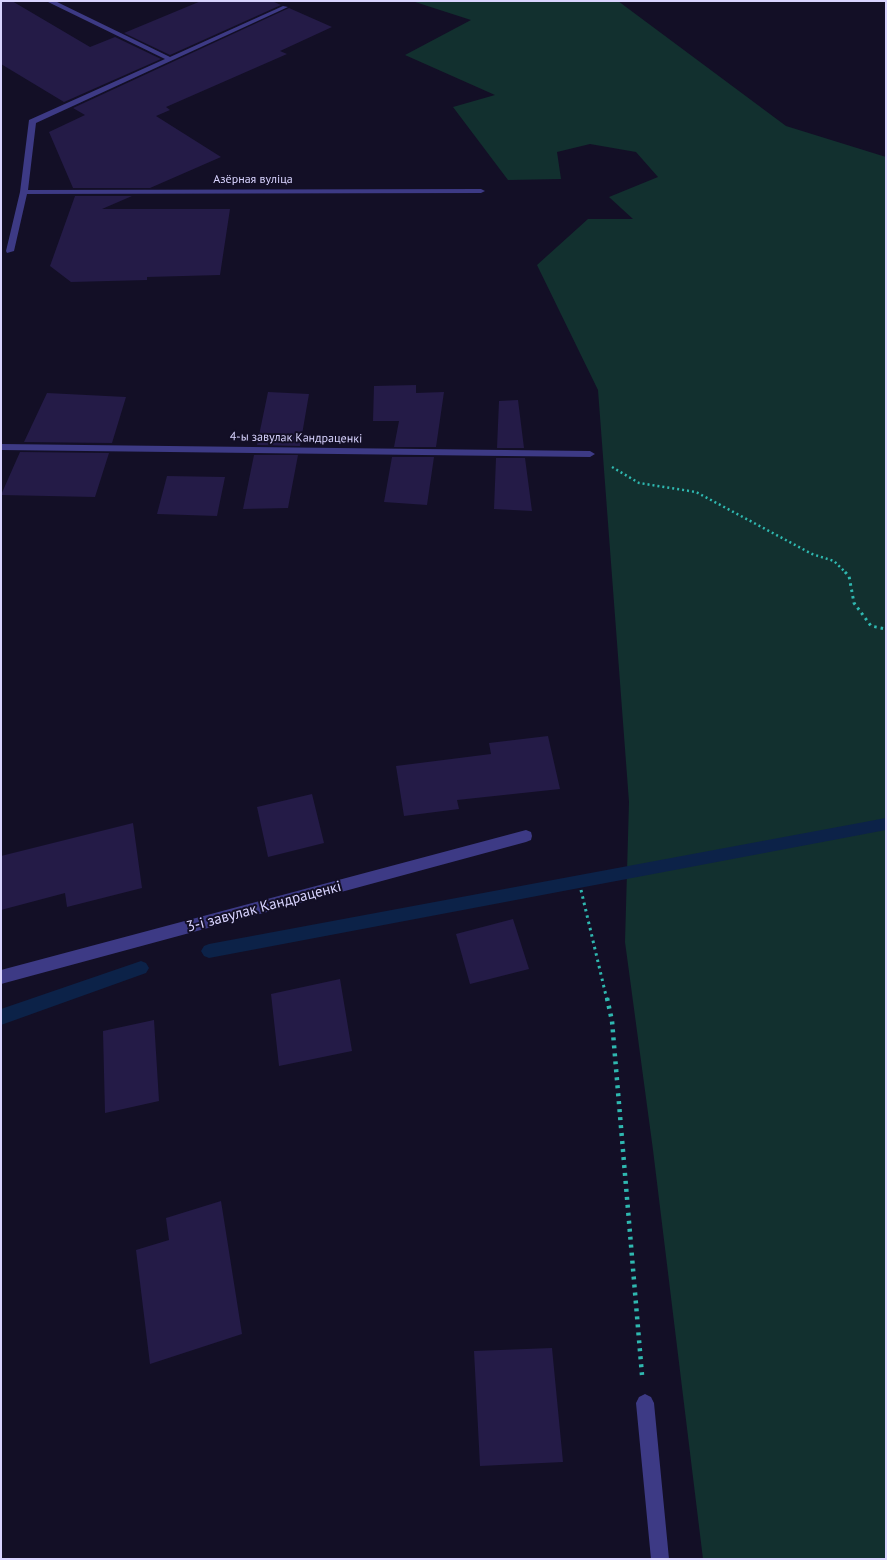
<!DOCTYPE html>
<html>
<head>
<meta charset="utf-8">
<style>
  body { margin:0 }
  #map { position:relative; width:887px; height:1560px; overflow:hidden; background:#130f26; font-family:"PT Sans",sans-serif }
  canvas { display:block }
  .frame { position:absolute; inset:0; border:2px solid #d9d4ff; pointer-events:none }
</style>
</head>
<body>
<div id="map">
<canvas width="887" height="1560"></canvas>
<div class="frame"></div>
</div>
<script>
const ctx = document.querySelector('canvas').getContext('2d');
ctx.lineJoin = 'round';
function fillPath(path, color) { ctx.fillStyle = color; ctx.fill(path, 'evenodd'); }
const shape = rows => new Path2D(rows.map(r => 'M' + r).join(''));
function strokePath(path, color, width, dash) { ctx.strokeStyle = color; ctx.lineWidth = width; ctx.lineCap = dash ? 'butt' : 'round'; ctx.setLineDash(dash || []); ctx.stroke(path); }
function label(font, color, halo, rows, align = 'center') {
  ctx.font = font + ' "PT Sans",sans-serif'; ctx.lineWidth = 4; ctx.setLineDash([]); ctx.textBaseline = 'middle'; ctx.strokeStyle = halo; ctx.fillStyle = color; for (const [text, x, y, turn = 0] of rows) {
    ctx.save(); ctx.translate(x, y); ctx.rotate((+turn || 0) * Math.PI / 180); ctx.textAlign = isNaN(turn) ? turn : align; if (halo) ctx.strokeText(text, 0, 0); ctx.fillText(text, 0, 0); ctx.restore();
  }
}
fillPath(shape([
  [412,1,618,1,786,126,886,157,886,1559,703,1559,653,1150,625,942,629,802,598,390,537,265,588,219,633,219,609,197,658,177,636,152,590,144,557,152,561,179,508,180,453,107,495,95,405,55,471,20]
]), '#12302f');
fillPath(shape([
  [886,818,886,830,209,958,204,956,201,951,204,946,209,944,886,818],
  [141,961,146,963,149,968,146,973,1,1025,1,1009,141,961]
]), '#0c2248');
fillPath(shape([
  [1,1,12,1,90,47,115,37,161,59,64,102,1,64],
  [201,1,272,1,281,5,170,55,124,33],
  [289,8,332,27,280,51,287,54,166,107,170,110,156,116,221,157,150,188,73,188,49,132,85,115,73,108],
  [75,196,132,196,102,209,230,209,220,275,147,277,147,280,71,282,50,266],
  [416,385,416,393,444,392,436,447,394,447,399,421,373,421,374,386],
  [268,392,309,394,300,446,257,445],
  [47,393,126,397,112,443,24,442],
  [518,400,524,448,497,448,499,401],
  [20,452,109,453,95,497,1,495],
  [254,455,298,455,288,508,243,509],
  [392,457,434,457,427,505,384,502],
  [496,458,525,458,532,511,494,509],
  [167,476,225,477,217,516,157,514],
  [548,736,560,789,457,800,459,809,404,816,396,766,491,754,489,743],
  [312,794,324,843,268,857,257,807],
  [133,823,142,888,67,907,65,893,1,910,1,856],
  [513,919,529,969,470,984,456,934],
  [340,979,352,1051,279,1066,271,994],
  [154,1020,159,1101,105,1113,103,1031],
  [221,1201,242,1334,150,1364,136,1250,169,1240,166,1218],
  [552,1348,563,1462,480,1466,474,1351]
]), '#241b47');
strokePath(shape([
  [612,467,639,483,696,492,812,554,834,561,846,573]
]), '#2fb8b0', 2.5, [2, 3]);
strokePath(shape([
  [845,572,849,576,854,603,871,626,886,629],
  [581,890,607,1000]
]), '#2fb8b0', 3, [2.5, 4]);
strokePath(shape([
  [607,998,612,1021,642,1375]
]), '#2fb8b0', 4.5, [3, 5]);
fillPath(shape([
  [46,1,55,1,170,57,283,6,288,7,36,123,28,190,481,189,485,191,481,193,27,194,14,251,7,253,6,251,20,192,29,120,165,59,46,1],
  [1,444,590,451,595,454,590,457,1,450,1,444],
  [526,830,531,832,532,836,531,840,526,842,1,984,1,970,526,830],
  [645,1394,651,1397,654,1403,669,1559,651,1559,636,1403,639,1397,645,1394]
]), '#3d3a85');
label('12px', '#d9d4ff', '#130f26', [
  ["Азёрная вуліца",253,180],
  ["4-ы завулак Кандраценкі",296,438,1]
]);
label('15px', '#d9d4ff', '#130f26', [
  ["3-і завулак Кандраценкі",264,907,-15]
]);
</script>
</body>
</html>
